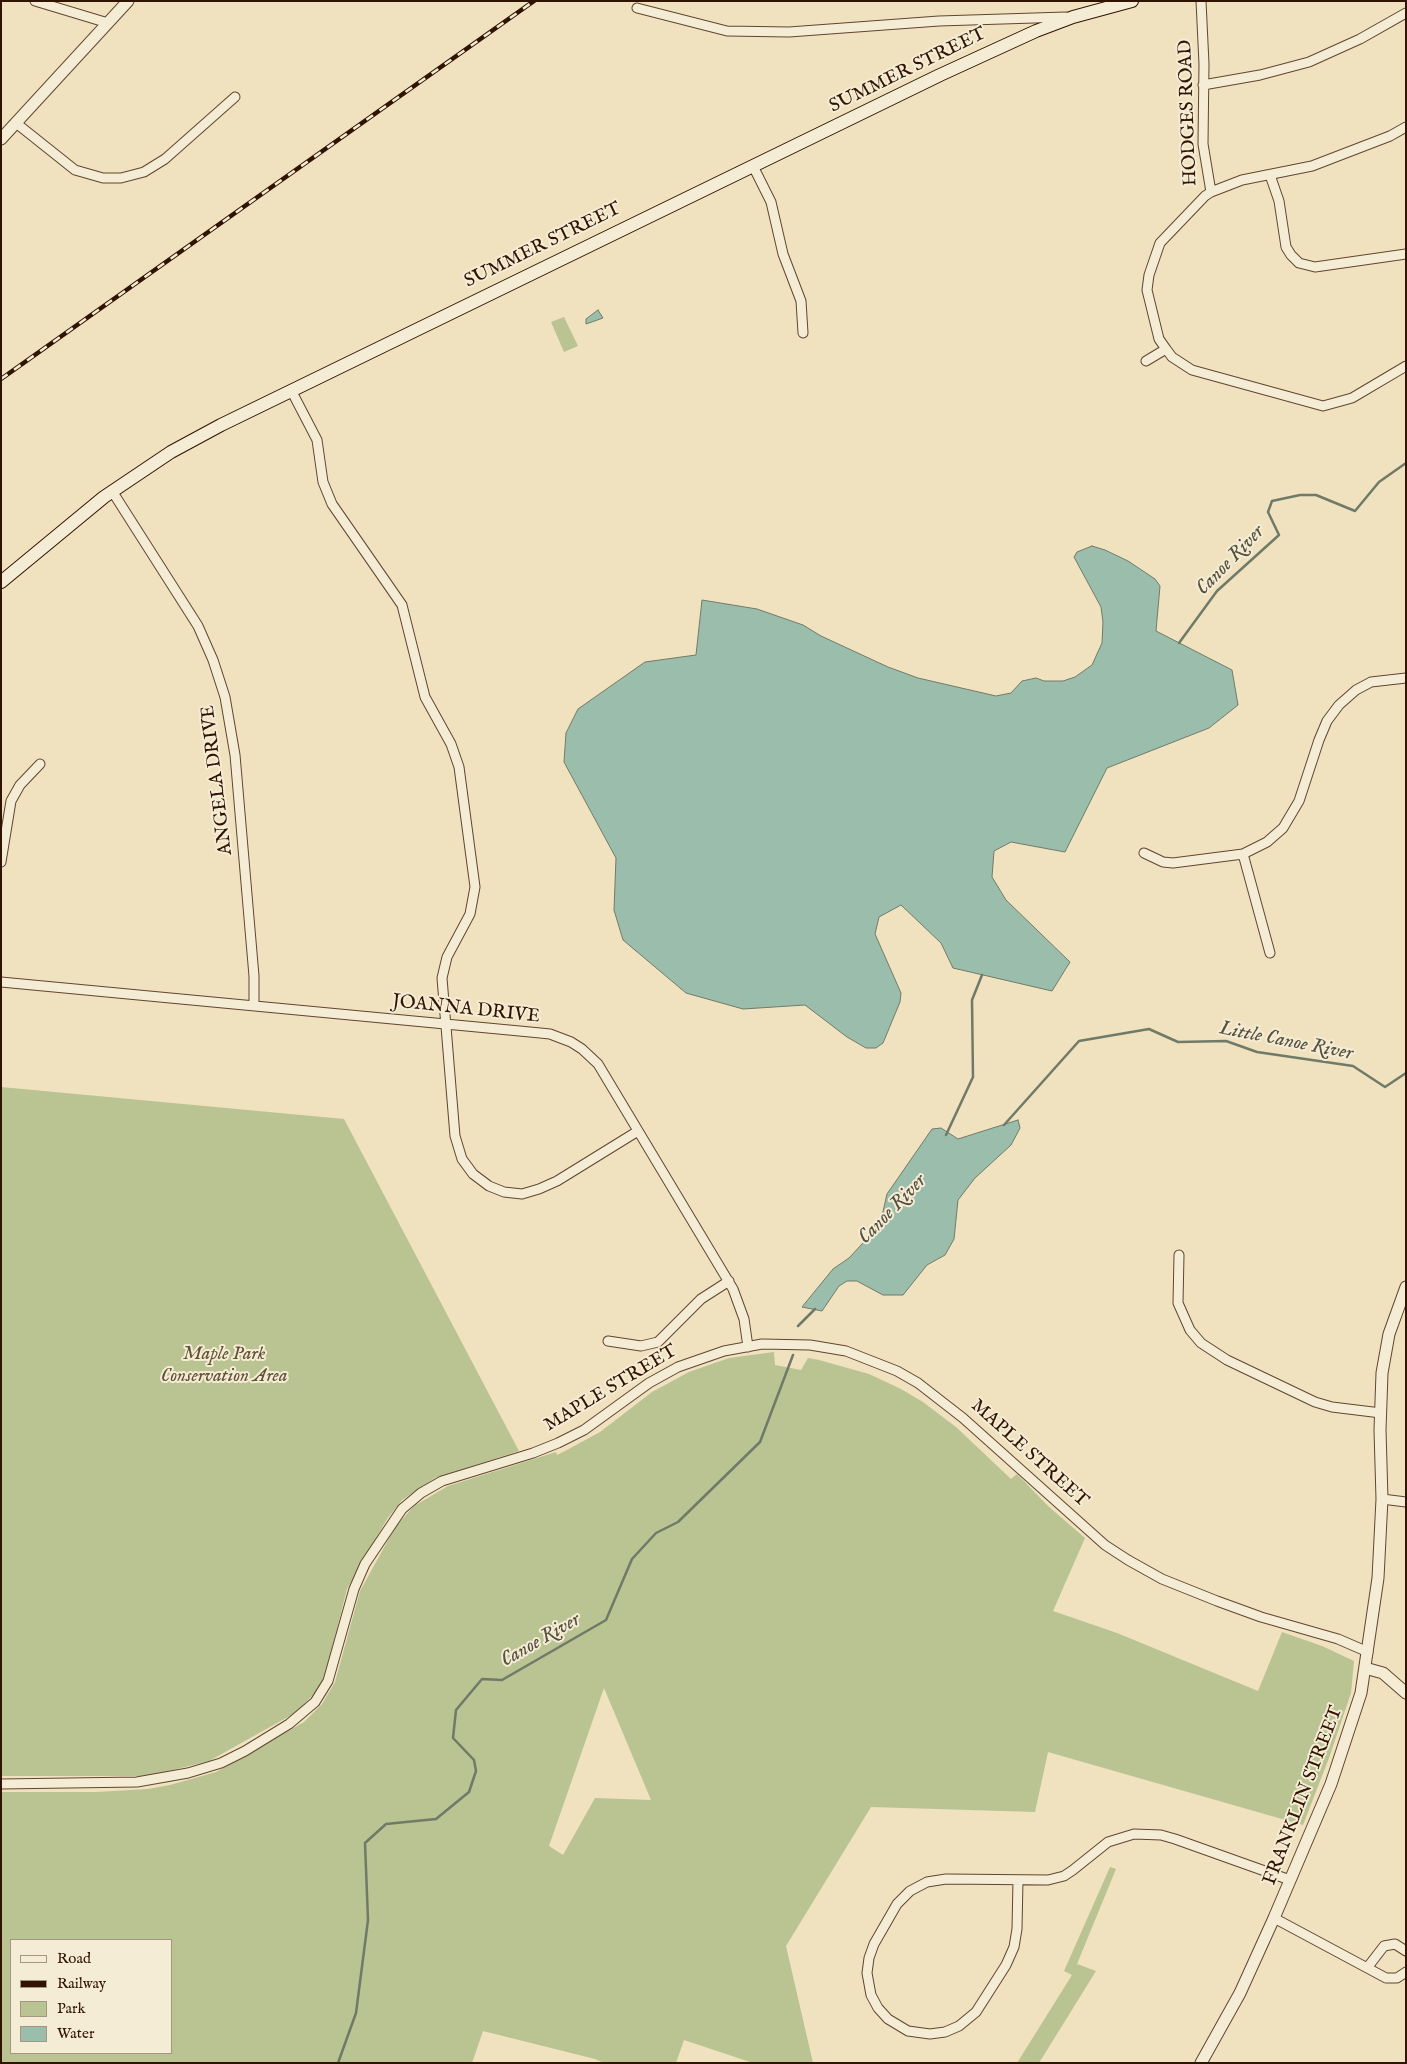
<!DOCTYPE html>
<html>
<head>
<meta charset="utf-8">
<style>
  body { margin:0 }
  #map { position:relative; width:1407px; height:2064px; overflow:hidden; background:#f0e1bf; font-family:"IM FELL English",serif }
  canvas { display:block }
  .frame { position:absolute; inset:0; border:2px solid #301301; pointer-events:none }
  .legend { position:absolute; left:10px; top:1939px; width:162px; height:115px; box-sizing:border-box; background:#f5ecd5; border:1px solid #a69580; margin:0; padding:6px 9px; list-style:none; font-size:15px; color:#301301 }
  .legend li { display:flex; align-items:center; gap:10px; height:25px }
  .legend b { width:25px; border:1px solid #a69580 }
</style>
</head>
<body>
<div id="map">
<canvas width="1407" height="2064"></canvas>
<div class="frame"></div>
<ul class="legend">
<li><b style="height:6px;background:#f5ecd5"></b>Road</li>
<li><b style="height:6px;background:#301301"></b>Railway</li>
<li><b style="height:14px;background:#bac392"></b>Park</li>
<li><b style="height:14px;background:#9bbeac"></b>Water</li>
</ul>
</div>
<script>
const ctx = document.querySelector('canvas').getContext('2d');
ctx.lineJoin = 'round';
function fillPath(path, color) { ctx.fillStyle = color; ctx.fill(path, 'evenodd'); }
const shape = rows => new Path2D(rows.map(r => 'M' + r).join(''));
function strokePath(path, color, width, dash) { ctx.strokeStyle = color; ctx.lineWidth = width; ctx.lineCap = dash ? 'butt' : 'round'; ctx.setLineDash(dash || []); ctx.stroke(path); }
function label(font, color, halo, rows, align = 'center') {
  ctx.font = font + ' "IM FELL English",serif'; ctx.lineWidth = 4; ctx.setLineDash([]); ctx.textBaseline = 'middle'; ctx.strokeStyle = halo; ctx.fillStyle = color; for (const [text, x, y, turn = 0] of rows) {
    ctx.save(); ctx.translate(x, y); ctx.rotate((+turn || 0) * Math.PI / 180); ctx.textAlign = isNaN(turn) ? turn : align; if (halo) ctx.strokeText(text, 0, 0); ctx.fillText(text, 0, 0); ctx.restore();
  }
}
fillPath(shape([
  [564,317,578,346,564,352,551,322],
  [1,1087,344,1119,519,1451,435,1478,402,1500,387,1519,347,1589,326,1672,316,1692,295,1713,209,1761,149,1776,1,1776],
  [774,1352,775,1365,801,1370,808,1358,819,1360,869,1374,901,1389,923,1402,956,1427,1011,1479,1017,1474,1048,1506,1085,1538,1053,1611,1117,1633,1258,1691,1282,1632,1322,1646,1354,1661,1351,1693,1329,1758,1303,1825,1048,1752,1035,1812,871,1807,786,1946,813,2063,753,2063,684,2040,676,2063,604,2063,595,2059,483,2031,472,2063,1,2063,1,1792,96,1792,148,1789,170,1785,216,1772,304,1722,322,1704,335,1682,360,1591,396,1526,414,1506,448,1486,556,1452,557,1455,565,1451,600,1432,652,1392,689,1372,729,1358],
  [604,1688,651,1800,595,1798,563,1855,549,1846],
  [11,1940,171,1940,171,2053,11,2053],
  [1110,1867,1116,1869,1077,1964,1096,1971,1039,2063,1017,2063,1072,1975,1064,1971]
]), '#bac392');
const water = shape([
  [598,310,603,318,586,324,586,319,598,310],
  [1092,546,1105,550,1128,561,1155,579,1160,586,1156,631,1232,670,1238,705,1209,728,1107,768,1065,852,1011,842,994,851,992,877,1006,900,1070,962,1052,991,953,968,941,943,901,905,879,917,875,934,901,993,900,1002,883,1043,876,1048,866,1048,847,1037,805,1005,743,1009,686,993,623,940,614,910,616,858,564,762,566,733,578,709,645,662,696,655,702,600,757,609,803,625,821,636,888,667,918,678,996,696,1011,693,1022,681,1036,678,1044,681,1063,681,1075,677,1092,665,1102,643,1103,622,1101,607,1074,557,1077,552,1092,546],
  [1018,1120,1020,1128,1011,1145,975,1178,958,1200,954,1239,945,1255,927,1265,903,1295,883,1295,857,1281,847,1281,839,1286,822,1311,802,1307,833,1269,849,1258,876,1229,882,1216,887,1194,932,1129,941,1128,958,1139,1018,1120]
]);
fillPath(water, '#9bbeac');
strokePath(water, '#707a68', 1);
strokePath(shape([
  [1179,643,1217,591,1279,535,1268,512,1272,501,1300,495,1316,495,1355,511,1379,482,1406,463],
  [1004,1125,1079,1041,1149,1029,1178,1042,1226,1041,1257,1052,1353,1066,1385,1087,1406,1073],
  [946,1135,973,1077,972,1000,982,975],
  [798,1326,815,1309],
  [338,2063,356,2013,368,1920,365,1843,386,1824,436,1819,469,1792,476,1771,474,1760,453,1738,456,1710,482,1679,502,1680,606,1620,632,1559,656,1533,678,1522,760,1442,793,1355]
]), '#707a68', 2.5);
const minor = shape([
  [35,1,108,23],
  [637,8,727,31,789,32,939,21,1066,17],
  [1203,85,1260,75,1309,62,1360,39,1406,13],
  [16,123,75,170,103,178,121,178,144,172,165,159,235,97],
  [753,166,771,202,783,254,801,301,803,333],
  [1270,175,1279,201,1286,247,1291,255,1299,263,1315,267,1406,254],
  [1211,192,1242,180,1312,166,1390,136,1406,127],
  [1166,349,1159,339,1147,290,1149,275,1160,243,1205,196,1211,192,1203,144,1204,64,1201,1],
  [1146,361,1166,349,1172,357,1192,370,1323,406,1352,398,1406,366],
  [291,390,317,440,323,482,332,504,402,605,425,697,451,744,459,767,475,887,470,914,447,957,442,978,455,1136,462,1159,473,1174,489,1186,504,1192,522,1194,539,1189,557,1181,638,1131],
  [112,491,198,626,213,660,225,697,235,755,254,976,254,1006],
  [1144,853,1163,862,1173,863,1243,854,1267,842,1283,828,1299,801,1319,740,1327,721,1339,705,1356,690,1371,682,1406,678],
  [1243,854,1270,953],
  [1,862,11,801,20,785,40,764],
  [1,982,530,1032,550,1034,571,1042,582,1049,598,1064,733,1289,744,1319,748,1347],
  [1179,1255,1178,1303,1190,1330,1201,1343,1227,1360,1315,1402,1332,1407,1381,1413],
  [608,1341,641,1346,658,1342,701,1299,729,1281],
  [1382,1499,1406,1502],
  [1,1784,137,1782,188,1773,221,1763,245,1751,289,1724,315,1702,328,1681,354,1589,365,1564,402,1509,421,1493,442,1481,533,1453,558,1443,584,1430,649,1383,678,1367,724,1351,762,1344,810,1345,846,1351,897,1371,918,1383,963,1418,1105,1545,1128,1560,1162,1579,1217,1601,1261,1617,1338,1639,1368,1652],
  [1018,1880,1017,1929,1014,1947,1006,1965,976,2012,959,2026,945,2032,930,2034,908,2031,888,2019,878,2008,871,1995,867,1973,869,1958,874,1944,897,1904,910,1891,927,1882,946,1879,1048,1880,1064,1876,1073,1870,1108,1842,1134,1834,1161,1835,1175,1839,1290,1880],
  [1274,1918,1386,1978,1397,1978,1406,1972],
  [1367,1968,1384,1946,1395,1944,1406,1951]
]);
const tertiary = shape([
  [1,139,128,1],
  [1365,1668,1383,1673,1406,1693],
  [1201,2063,1240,1993,1274,1918,1331,1784,1361,1693,1378,1578,1382,1499,1380,1430,1382,1373,1389,1334,1406,1287]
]);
const secondary = shape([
  [1,582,104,497,171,452,221,425,940,75,1036,31,1073,17,1132,1]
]);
strokePath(minor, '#604630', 11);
strokePath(tertiary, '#604630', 13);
strokePath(secondary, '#301301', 14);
strokePath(minor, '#f5ecd5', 9);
strokePath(tertiary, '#f5ecd5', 11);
strokePath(secondary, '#f5ecd5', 12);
const rail = shape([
  [1,379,534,1]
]);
strokePath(rail, '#301301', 4.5);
strokePath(rail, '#f5ecd5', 2.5, [8]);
label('19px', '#301301', '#f5ecd5', [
  ["SUMMER STREET",908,71,-26],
  ["HODGES ROAD",1189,113,-92],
  ["SUMMER STREET",543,246,-26],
  ["ANGELA DRIVE",218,780,-97],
  ["JOANNA DRIVE",466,1010,6],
  ["MAPLE STREET",611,1389,-31],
  ["MAPLE STREET",1029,1454,42],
  ["FRANKLIN STREET",1304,1796,-69]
]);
label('italic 19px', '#605134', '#f5ecd5', [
  ["Maple Park",224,1355],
  ["Conservation Area",224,1377]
]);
label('italic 20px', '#554f3d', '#f5ecd5', [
  ["Canoe River",1231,561,-46],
  ["Little Canoe River",1286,1042,11],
  ["Canoe River",893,1210,-46],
  ["Canoe River",541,1641,-30]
]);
</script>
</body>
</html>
